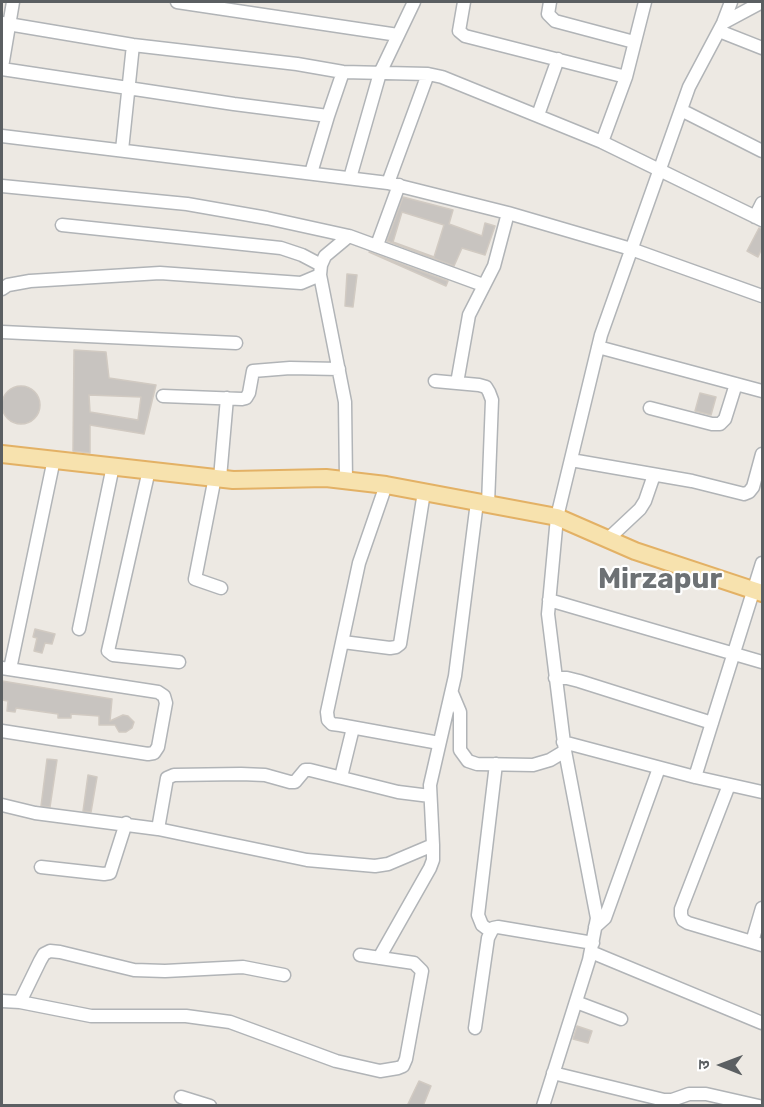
<!DOCTYPE html>
<html>
<head>
<meta charset="utf-8">
<style>
  body { margin:0 }
  #map { position:relative; width:764px; height:1107px; overflow:hidden; background:#ede9e3; font-family:Rubik,"Noto Sans Devanagari",sans-serif }
  canvas { display:block }
  .frame { position:absolute; inset:0; border:3px solid #5b5f62; pointer-events:none }
  .north { position:absolute; left:692px; top:1035px; width:60px; height:60px; -webkit-text-stroke:4px #fff; paint-order:stroke; rotate:271deg; font-size:16px; font-weight:700; line-height:24px; text-align:center; color:#5b5f62 }
  .north::after { content:''; display:block; margin:auto; width:21px; height:27px; background:#5b5f62; clip-path:polygon(50% 0,100% 100%,50% 72%,0 100%) }
</style>
</head>
<body>
<div id="map">
<canvas width="764" height="1107"></canvas>
<div class="frame"></div>
<div class="north">उ</div>
</div>
<script>
const ctx = document.querySelector('canvas').getContext('2d');
ctx.lineJoin = 'round';
function fillPath(path, color) { ctx.fillStyle = color; ctx.fill(path, 'evenodd'); }
const shape = rows => new Path2D(rows.map(r => 'M' + r).join(''));
function strokePath(path, color, width, dash) { ctx.strokeStyle = color; ctx.lineWidth = width; ctx.lineCap = dash ? 'butt' : 'round'; ctx.setLineDash(dash || []); ctx.stroke(path); }
function label(font, color, halo, rows, align = 'center') {
  ctx.font = font + ' Rubik,sans-serif'; ctx.lineWidth = 4.5; ctx.setLineDash([]); ctx.textBaseline = 'middle'; ctx.strokeStyle = halo; ctx.fillStyle = color; for (const [text, x, y, turn = 0] of rows) {
    ctx.save(); ctx.translate(x, y); ctx.rotate((+turn || 0) * Math.PI / 180); ctx.textAlign = isNaN(turn) ? turn : align; if (halo) ctx.strokeText(text, 0, 0); ctx.fillText(text, 0, 0); ctx.restore();
  }
}
const building = shape([
  [403,197,453,210,449,224,482,236,485,223,495,226,485,255,462,248,454,266,387,241,403,197],
  [402,212,444,225,434,257,393,242,402,212],
  [759,228,762,228,762,248,758,257,747,251,759,228],
  [369,252,448,281,446,286,369,252],
  [347,274,357,275,353,307,345,306,347,274],
  [74,350,106,352,109,378,156,385,144,434,90,425,90,453,73,451,74,350],
  [89,395,141,397,138,420,90,412,89,395],
  '2 405a19 19 0 1 1 38 0a19 19 0 1 1-38 0Z',
  [700,393,716,397,711,415,695,411,700,393],
  [35,629,55,634,52,644,45,643,42,653,34,651,37,638,33,637,35,629],
  [2,681,112,699,110,721,123,715,128,716,134,722,132,728,126,732,119,732,115,725,99,725,99,716,71,714,71,718,58,718,58,714,16,708,15,712,7,711,8,701,2,700,2,681],
  [47,759,57,760,50,807,41,806,47,759],
  [88,775,97,777,91,812,83,811,88,775],
  [577,1026,592,1031,588,1043,573,1039,577,1026],
  [419,1081,431,1086,423,1106,407,1106,419,1081]
]);
fillPath(building, '#c8c4c0');
strokePath(building, '#d1cac2', 1.5);
const minor = shape([
  [177,2,398,35],
  [464,2,459,31,465,36,626,77,602,142],
  [550,2,548,14,555,21,634,42],
  [2,23,133,45,297,64,343,72,428,74,442,77,602,142,762,220],
  [723,23,762,2],
  [719,31,762,48],
  [2,67,13,2],
  [2,69,234,104,328,116],
  [626,77,645,2],
  [681,110,762,151],
  [538,115,558,59],
  [2,136,388,183,508,213,631,249,762,296],
  [122,150,133,45],
  [311,173,328,116,343,72],
  [350,178,380,73,414,2],
  [388,183,428,74],
  [2,186,187,204,267,218,349,236,483,285],
  [755,217,762,203],
  [62,225,281,248,302,255,321,265],
  [377,245,399,185],
  [2,289,8,285,30,281,160,273,301,283,320,275],
  [2,332,236,343],
  [598,347,762,391],
  [435,381,479,385,486,387,489,392,492,400,488,504],
  [457,383,469,315,494,266,508,213],
  [163,396,242,399,246,398,249,393,253,371,290,368,339,369],
  [650,408,712,424,720,424,725,419,736,384],
  [571,460,692,481,744,494,749,492,753,487,762,454],
  [149,470,108,651,113,655,179,662],
  [215,477,195,579,221,588],
  [220,478,227,398],
  [346,481,345,402,320,275,321,265,325,256,349,236],
  [386,485,359,563,327,712,328,720,332,724,340,725,439,743],
  [608,539,640,509,645,501,654,475],
  [549,600,762,662],
  [79,629,113,466],
  [343,642,390,648,396,647,400,644,424,492],
  [2,668,158,692,164,696,166,703,158,747,154,753,148,754,2,731],
  [10,669,54,459],
  [555,678,567,678,579,681,712,723],
  [452,693,460,712,460,750,468,761,477,764,533,765,550,760,565,751],
  [563,742,695,777,762,792],
  [341,777,353,728],
  [695,777,762,563],
  [729,785,681,909,681,915,683,920,688,923,752,942],
  [2,805,35,813,158,829,307,860,375,866,388,864,433,845,430,785,455,676,477,502],
  [158,829,167,778,174,775,241,774,265,775,290,782,295,782,305,770,310,770,398,792,430,796],
  [41,867,104,874,110,873,126,823],
  [762,908,752,942,762,945],
  [595,927,605,918,659,768],
  [490,931,482,925,478,915,496,764],
  [591,952,762,1023],
  [379,958,430,868,433,860,433,845],
  [2,1001,20,1002,91,1016,186,1016,230,1022,336,1061,380,1071,398,1068,403,1066,406,1059,422,971,414,963,360,955],
  [20,1002,40,961,44,954,50,951,60,952,134,970,165,971,243,967,284,975],
  [576,1002,621,1019],
  [475,1028,488,938,493,928,498,927,593,943],
  [553,1073,664,1100,672,1100,689,1094,706,1094,759,1106],
  [181,1097,210,1106],
  [543,1106,589,960,597,918,565,751,548,614,557,517,601,335,689,87,723,23,731,2]
]);
const major = shape([
  [2,454,233,480,326,478,386,485,557,517,635,551,762,593]
]);
strokePath(minor, '#b1b4b7', 15);
strokePath(major, '#e3b165', 20);
strokePath(minor, '#fff', 12);
strokePath(major, '#f7e2ae', 16);
label('bold 28px', '#6d7174', '#fff', [
  ["Mirzapur",660,580]
]);
</script>
</body>
</html>
